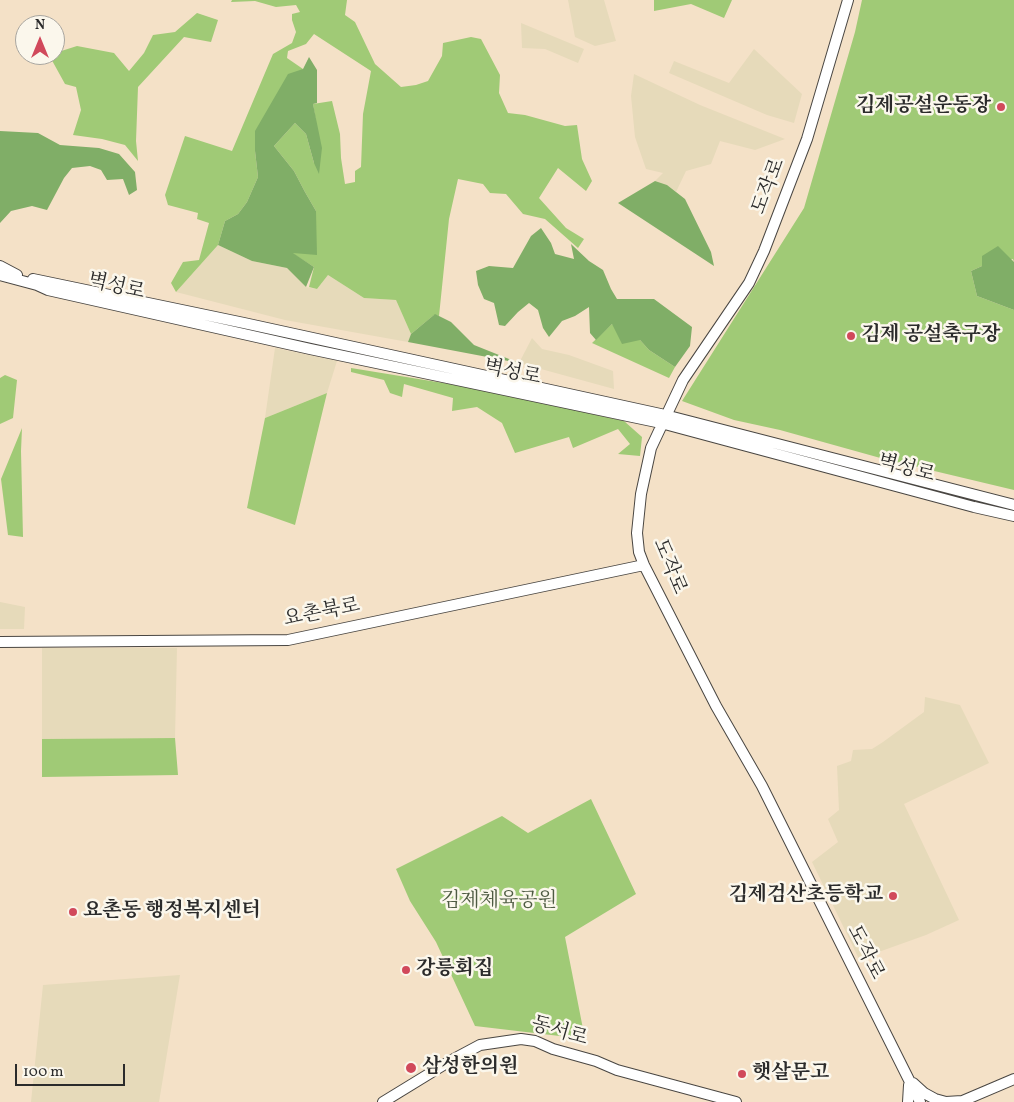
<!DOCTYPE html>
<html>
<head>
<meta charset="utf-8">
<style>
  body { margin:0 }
  #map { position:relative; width:1014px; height:1102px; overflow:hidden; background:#f4e1c7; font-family:Vollkorn,serif }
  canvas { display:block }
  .north { position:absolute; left:15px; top:15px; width:50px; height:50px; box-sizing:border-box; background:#fbf7ec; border:1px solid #a8a59f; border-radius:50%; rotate:0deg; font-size:14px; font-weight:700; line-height:20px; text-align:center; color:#2b2b2b }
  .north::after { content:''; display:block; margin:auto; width:18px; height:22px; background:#d1495b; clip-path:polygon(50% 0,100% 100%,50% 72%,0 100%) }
  .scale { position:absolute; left:15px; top:1064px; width:110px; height:22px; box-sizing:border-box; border:2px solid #2b2b2b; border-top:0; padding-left:6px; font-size:15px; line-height:18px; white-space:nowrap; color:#2b2b2b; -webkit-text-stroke:4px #fbf7ec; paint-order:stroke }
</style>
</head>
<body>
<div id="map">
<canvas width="1014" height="1102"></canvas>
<div class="north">N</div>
<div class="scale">100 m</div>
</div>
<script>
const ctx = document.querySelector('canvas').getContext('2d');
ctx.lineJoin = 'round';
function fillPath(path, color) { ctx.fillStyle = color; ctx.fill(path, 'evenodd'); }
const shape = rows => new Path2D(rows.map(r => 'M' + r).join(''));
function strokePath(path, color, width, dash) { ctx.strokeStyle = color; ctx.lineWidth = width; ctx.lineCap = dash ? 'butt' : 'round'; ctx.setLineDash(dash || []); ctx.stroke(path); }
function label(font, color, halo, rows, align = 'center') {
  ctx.font = font + ' Vollkorn,"Noto Serif KR",serif'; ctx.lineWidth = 5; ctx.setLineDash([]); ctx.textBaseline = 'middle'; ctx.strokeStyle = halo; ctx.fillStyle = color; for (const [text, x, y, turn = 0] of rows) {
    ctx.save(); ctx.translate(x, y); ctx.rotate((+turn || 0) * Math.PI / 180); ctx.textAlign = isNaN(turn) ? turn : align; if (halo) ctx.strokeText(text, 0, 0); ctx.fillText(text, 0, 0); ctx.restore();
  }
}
fillPath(shape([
  [568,0,604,0,616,41,595,46,575,37],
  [521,23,584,49,578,63,545,49,522,48],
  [754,49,802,94,794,123,767,115,669,73,674,61,729,83],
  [634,74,700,105,785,139,755,150,720,141,711,164,686,171,676,192,667,185,655,181,663,173,646,169,635,137,631,96],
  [218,245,252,261,287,268,306,287,317,289,328,275,364,298,396,300,411,334,408,342,285,320,176,292],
  [532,338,542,349,569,355,613,371,614,389,519,363],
  [275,348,337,361,327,393,265,418],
  [0,602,25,607,24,629,0,629],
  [42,648,177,648,175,738,42,739],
  [925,697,960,705,989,763,904,804,959,920,926,935,859,959,812,862,838,842,828,819,839,810,837,766,851,761,853,750,872,749,883,742,924,712],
  [180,975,159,1102,31,1102,43,985]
]), '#e6daba');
fillPath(shape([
  [232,0,347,0,345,15,355,22,375,64,401,87,416,85,428,81,442,56,443,43,471,37,481,39,500,75,499,93,508,113,525,115,565,126,577,125,582,159,592,181,586,191,558,168,539,198,566,228,584,239,578,248,545,219,523,214,506,194,490,193,483,184,458,179,449,219,439,316,434,315,411,334,396,300,364,298,328,275,317,289,309,287,314,267,292,253,316,211,305,192,294,171,274,146,295,123,306,134,314,163,316,122,313,104,332,101,340,134,341,158,345,184,355,182,355,171,361,167,363,114,371,71,314,34,306,44,288,51,287,58,303,69,255,151,258,177,247,202,238,214,225,221,218,245,176,292,171,283,183,262,199,260,209,223,197,219,198,213,168,205,165,195,185,136,232,151,273,54,292,43,296,32,292,20,292,14,300,12,296,5,276,7,255,1,231,2],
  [654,0,732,0,724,18,691,4,654,11],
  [862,0,1014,0,1014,262,1013,259,982,266,971,271,977,296,1014,310,1014,490,884,459,780,430,734,420,682,401,804,208,855,32],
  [197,13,218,20,211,42,184,37,138,87,136,141,138,161,125,145,102,139,73,135,81,110,76,87,65,84,49,55,55,55,55,53,77,46,114,53,129,71,144,53,153,35,175,32],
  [612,324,640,340,649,350,675,367,669,378,592,343],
  [351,368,480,389,624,421,642,437,640,456,618,454,630,444,618,429,573,448,569,437,515,453,502,423,477,407,452,411,453,398,404,384,402,397,390,393,384,380,351,372],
  [5,375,17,380,13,418,0,424,0,378],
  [327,393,295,525,247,508,265,418],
  [22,428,21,451,23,537,8,535,1,479],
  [175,738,178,775,42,777,42,739],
  [591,799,636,894,565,937,585,1039,475,1026,436,942,410,901,396,869,502,816,528,833]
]), '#a0ca76');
fillPath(shape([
  [309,57,317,70,317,103,313,104,322,148,319,174,314,163,306,134,295,123,274,146,294,171,305,192,316,211,317,255,293,253,314,267,306,287,287,268,252,261,218,245,225,221,238,214,247,202,258,177,255,151,255,131,288,74,303,69],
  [0,131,38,133,60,145,99,148,119,154,135,172,137,190,129,195,123,179,107,180,101,170,90,166,72,168,64,178,47,210,32,206,11,211,0,223],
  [655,181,667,185,685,199,711,252,714,266,618,203],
  [541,228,551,243,555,254,574,259,571,244,589,261,603,270,611,289,617,299,654,299,692,327,690,346,675,367,649,350,640,340,622,344,612,324,596,340,590,333,589,307,575,316,562,321,549,337,543,328,538,310,529,303,518,312,505,326,499,325,494,303,484,299,478,285,476,271,489,266,513,268,531,236],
  [998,246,1014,262,1014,310,977,296,971,271,982,266,982,256],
  [435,314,451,322,474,345,519,363,408,342,411,334]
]), '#80ae67');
const secondary = shape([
  [848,0,807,139,764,251,749,283,683,380,651,448,641,494,637,533,639,552,644,565,716,706,762,786,920,1102],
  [0,266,17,275],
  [0,275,37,285,48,290,310,349,661,423,974,507,1014,516],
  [33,279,244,323,665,415,1014,505],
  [0,642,288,640,644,565],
  [913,1083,924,1093,935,1099,946,1102,962,1101],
  [383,1102,450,1061,480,1045,521,1039,535,1041,553,1049,596,1061,617,1070,736,1102],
  [908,1102,909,1085],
  [960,1102,1014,1079]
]);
strokePath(secondary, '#494642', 12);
strokePath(secondary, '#fff', 10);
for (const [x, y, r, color] of [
  [1001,107,5,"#d1495b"],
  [851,336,5,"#d1495b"],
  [893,896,5,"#d1495b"],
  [73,912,5,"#d1495b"],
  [406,970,5,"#d1495b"],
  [411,1068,6,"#d1495b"],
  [742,1074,5,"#d1495b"]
]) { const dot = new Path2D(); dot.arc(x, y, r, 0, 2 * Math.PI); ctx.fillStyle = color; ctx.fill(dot); strokePath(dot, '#fbf7ec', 2); }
label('bold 20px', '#2b2b2b', '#fbf7ec', [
  ["김제공설운동장",991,107,"right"],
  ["김제 공설축구장",861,336],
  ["김제검산초등학교",883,896,"right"],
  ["요촌동 행정복지센터",83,912],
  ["강릉회집",416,970],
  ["삼성한의원",422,1068],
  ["햇살문고",752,1074]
], 'left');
label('20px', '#2b2b2b', '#fbf7ec', [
  ["도작로",770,187,-69],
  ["벽성로",116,288,13],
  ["벽성로",512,374,12],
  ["벽성로",906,470,15],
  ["도작로",668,567,68],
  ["요촌북로",322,614,-11],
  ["도작로",864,953,63],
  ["동서로",559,1033,16]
]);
label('20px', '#4e5b42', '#fbf7ec', [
  ["김제체육공원",499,902]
]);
</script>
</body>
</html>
